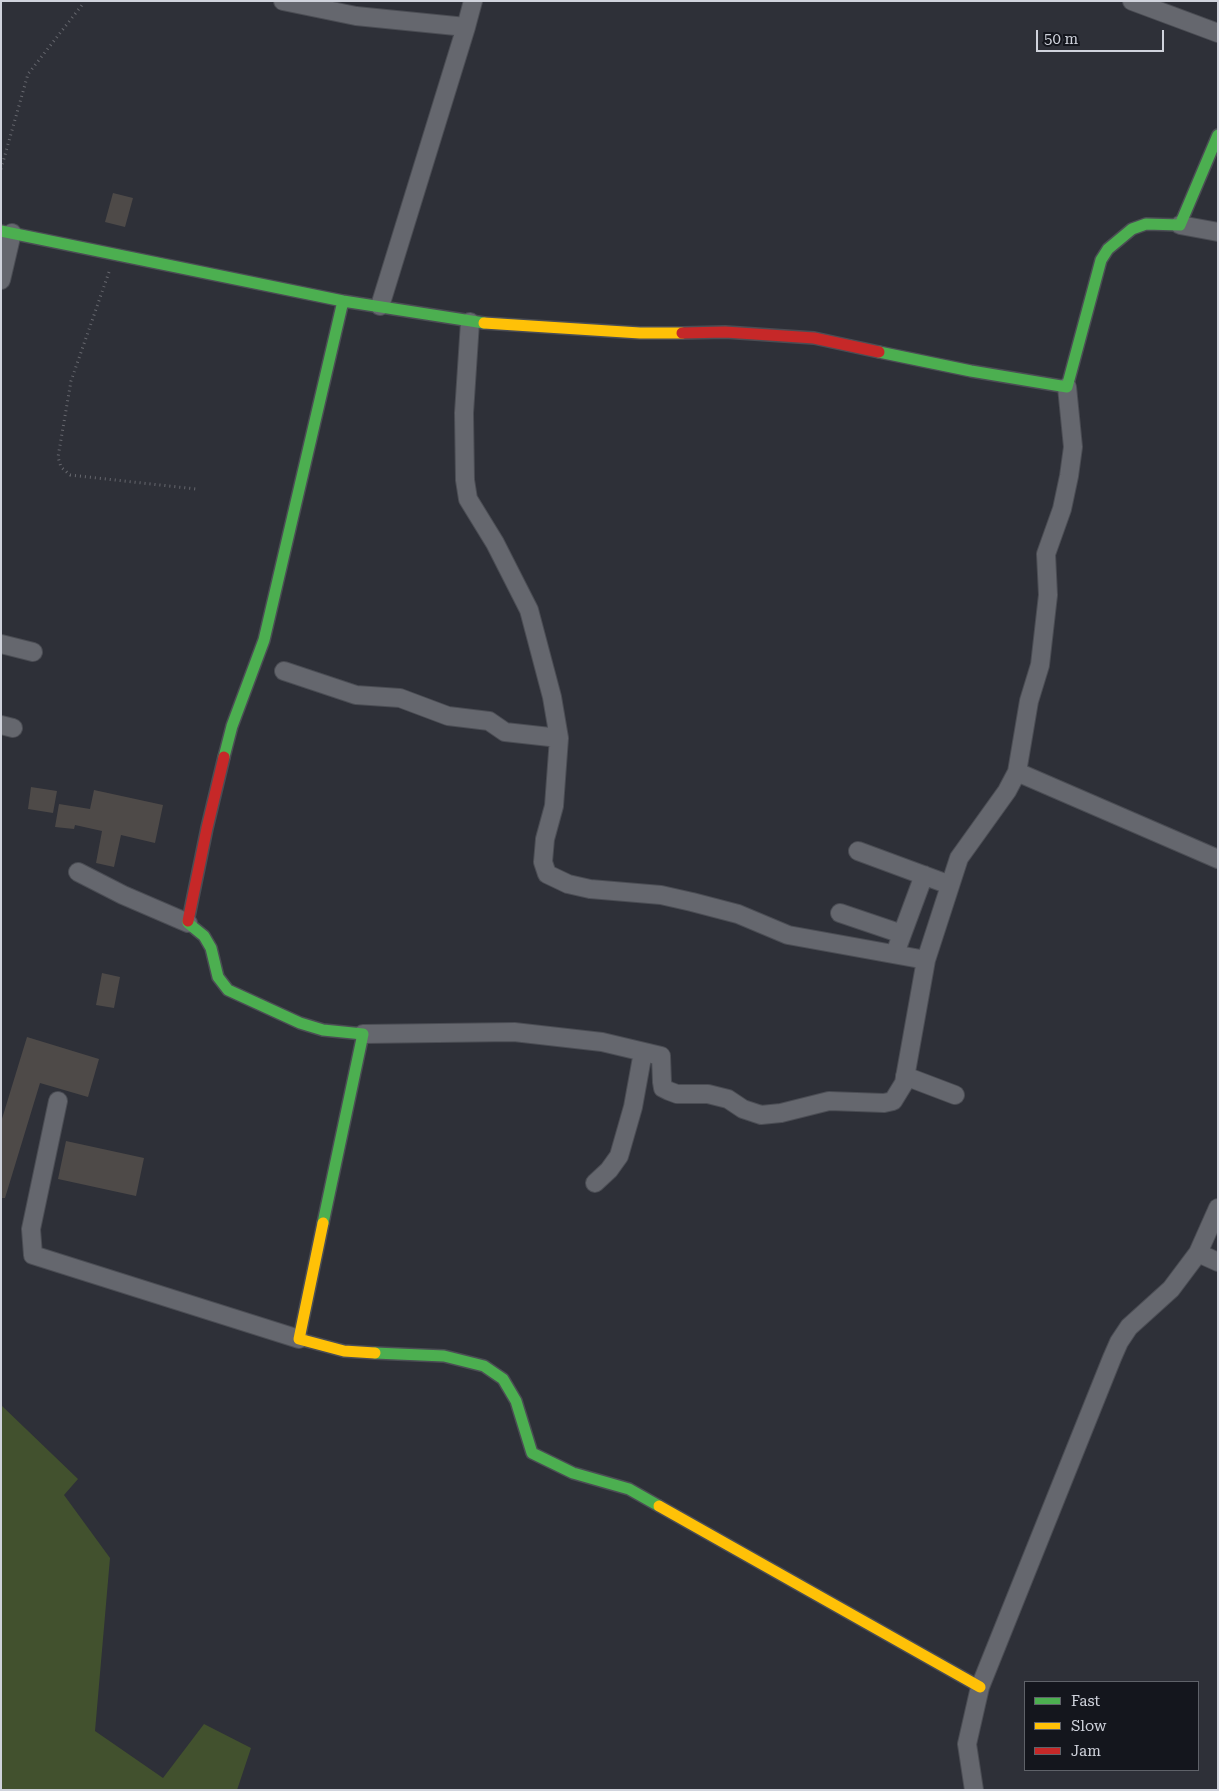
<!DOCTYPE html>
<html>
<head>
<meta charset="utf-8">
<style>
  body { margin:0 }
  #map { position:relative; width:1219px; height:1791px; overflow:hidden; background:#2e3038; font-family:"Roboto Serif",serif }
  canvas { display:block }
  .frame { position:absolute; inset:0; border:2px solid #d0d3dc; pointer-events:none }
  .legend { position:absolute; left:1024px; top:1681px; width:175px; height:90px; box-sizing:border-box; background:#14161d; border:1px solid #5f6269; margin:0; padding:6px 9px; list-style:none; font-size:15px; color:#d0d3dc }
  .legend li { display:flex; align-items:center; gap:10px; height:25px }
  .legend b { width:25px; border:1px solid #5f6269 }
  .scale { position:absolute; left:1036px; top:30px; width:128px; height:22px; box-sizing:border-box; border:2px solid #d0d3dc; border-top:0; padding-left:6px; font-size:15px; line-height:18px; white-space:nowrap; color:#d0d3dc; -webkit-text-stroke:4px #14161d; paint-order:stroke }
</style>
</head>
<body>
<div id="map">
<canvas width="1219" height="1791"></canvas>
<div class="frame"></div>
<ul class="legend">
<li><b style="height:6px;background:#4caf50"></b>Fast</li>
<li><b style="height:6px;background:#ffc107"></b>Slow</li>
<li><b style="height:6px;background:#c62828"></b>Jam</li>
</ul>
<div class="scale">50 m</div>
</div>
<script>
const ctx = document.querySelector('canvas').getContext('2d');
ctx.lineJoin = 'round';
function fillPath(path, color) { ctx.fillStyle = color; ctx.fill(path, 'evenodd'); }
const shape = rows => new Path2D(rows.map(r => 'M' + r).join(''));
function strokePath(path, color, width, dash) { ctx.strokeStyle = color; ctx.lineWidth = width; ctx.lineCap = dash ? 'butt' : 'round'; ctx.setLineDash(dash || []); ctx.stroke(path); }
fillPath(shape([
  [1,1405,78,1479,64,1495,110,1558,95,1731,163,1778,204,1724,251,1748,237,1790,1,1790]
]), '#42512e');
fillPath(shape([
  [113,193,133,198,125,227,105,222],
  [31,787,57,791,53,813,28,809],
  [94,790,163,805,155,843,121,835,114,867,96,863,102,831,75,825,74,829,55,827,59,804,90,809],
  [102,973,120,977,114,1008,96,1005],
  [27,1037,99,1059,88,1097,40,1083,5,1198,1,1198,1,1122],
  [66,1141,144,1158,136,1196,58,1179]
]), '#4e4a48');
const street = shape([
  [283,1,356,16,466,27,380,306],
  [1132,1,1218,33],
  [466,27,473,1],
  [1180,225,1218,232],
  [1,280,12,233],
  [470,322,464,413,465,480,468,499,495,543,529,610,552,697,559,738,554,806,545,839,543,862,547,874,568,884,590,889,661,895,692,902,738,914,788,935,926,960],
  [1,644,33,652],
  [284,671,356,695,400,698,448,716,489,721,505,732,559,738],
  [1,725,13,728],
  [1017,772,1218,859],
  [858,851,950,885],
  [78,872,123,895,188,923],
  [840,913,902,934],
  [897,948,924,875],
  [363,1034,514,1032,602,1042,661,1056,662,1082,663,1088,669,1091,677,1094,708,1094,728,1099,743,1109,761,1115,781,1113,829,1101,884,1103,893,1101,904,1083,926,960,959,858,1007,791,1017,772,1029,701,1040,665,1048,595,1046,554,1062,509,1069,476,1073,447,1067,387],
  [905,1076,955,1095],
  [58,1101,31,1229,33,1255,299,1339],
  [595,1183,609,1170,619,1156,633,1107,643,1052],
  [1198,1253,1218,1262],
  [974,1790,967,1744,980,1687,1112,1358,1119,1342,1129,1327,1171,1289,1198,1253,1218,1208]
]);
const fast = shape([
  [1,231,343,301,484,323],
  [879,352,971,371,1067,387,1101,260,1108,249,1132,229,1146,224,1180,225,1218,135],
  [224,757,232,726,264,640,343,301],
  [188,921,188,923,204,936,211,948,218,977,228,990,300,1023,323,1030,363,1034,323,1223],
  [375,1353,444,1356,484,1366,503,1379,516,1401,532,1453,573,1473,629,1489,659,1506]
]);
const slow = shape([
  [484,323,640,333,682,333],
  [323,1223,299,1339,344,1351,375,1353],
  [659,1506,980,1687]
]);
const jam = shape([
  [682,333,725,332,814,338,879,352],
  [188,921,207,828,224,757]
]);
strokePath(street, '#4b4d54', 20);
strokePath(fast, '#4b4d54', 14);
strokePath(slow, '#4b4d54', 14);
strokePath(jam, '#4b4d54', 14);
strokePath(shape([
  [1,169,28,74,82,5,83,1],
  [109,272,71,381,58,457,61,467,70,475,196,489]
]), '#66676e', 3, [1, 4]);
strokePath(street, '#65676e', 18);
strokePath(fast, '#4caf50', 11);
strokePath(slow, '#ffc107', 11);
strokePath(jam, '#c62828', 11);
</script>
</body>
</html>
